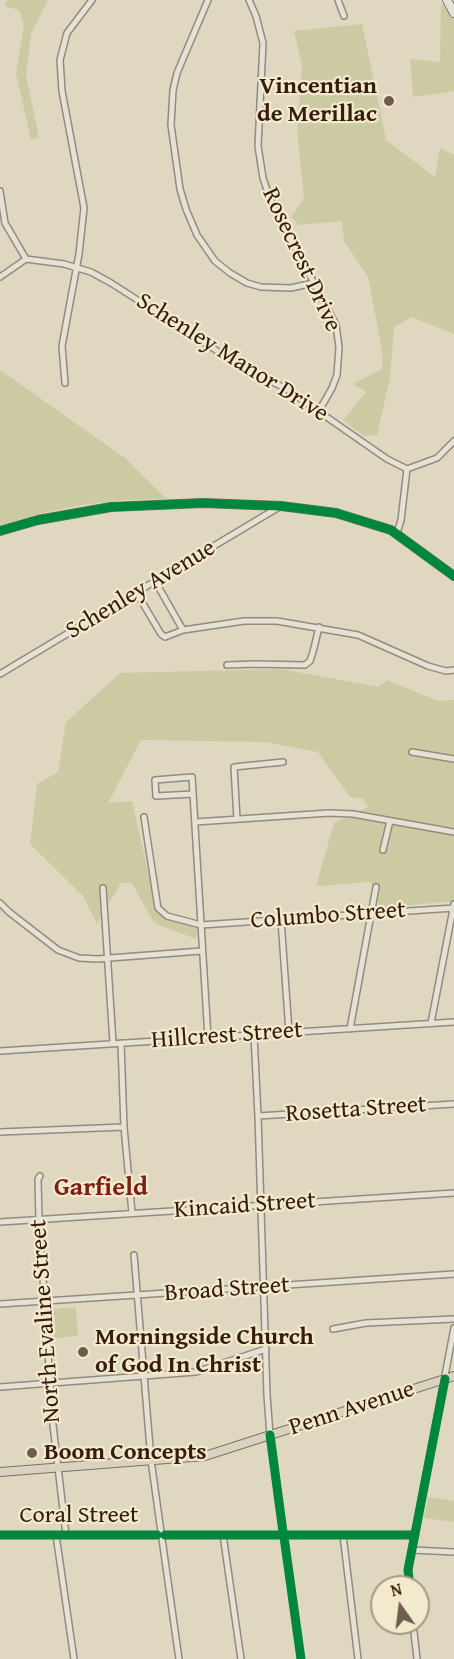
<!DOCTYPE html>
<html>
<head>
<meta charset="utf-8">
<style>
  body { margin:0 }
  #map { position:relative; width:454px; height:1659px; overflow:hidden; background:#dfd7bf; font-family:"Gentium Book Plus",serif }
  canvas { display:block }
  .north { position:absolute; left:370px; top:1575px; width:60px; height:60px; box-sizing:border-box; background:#f3e9cd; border:2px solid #a79781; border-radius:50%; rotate:346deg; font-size:16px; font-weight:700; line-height:24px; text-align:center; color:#351c0f }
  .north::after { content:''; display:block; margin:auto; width:21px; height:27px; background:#705d4d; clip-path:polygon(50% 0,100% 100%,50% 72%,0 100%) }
</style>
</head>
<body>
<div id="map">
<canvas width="454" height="1659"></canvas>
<div class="north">N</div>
</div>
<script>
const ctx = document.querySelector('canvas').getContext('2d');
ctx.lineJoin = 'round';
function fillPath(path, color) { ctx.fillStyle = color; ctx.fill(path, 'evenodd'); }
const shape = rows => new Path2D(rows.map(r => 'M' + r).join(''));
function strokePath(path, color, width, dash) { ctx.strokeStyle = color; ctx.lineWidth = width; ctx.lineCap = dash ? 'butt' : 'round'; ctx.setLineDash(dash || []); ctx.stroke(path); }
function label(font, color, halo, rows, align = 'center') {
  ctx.font = font + ' "Gentium Book Plus",serif'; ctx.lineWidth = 4.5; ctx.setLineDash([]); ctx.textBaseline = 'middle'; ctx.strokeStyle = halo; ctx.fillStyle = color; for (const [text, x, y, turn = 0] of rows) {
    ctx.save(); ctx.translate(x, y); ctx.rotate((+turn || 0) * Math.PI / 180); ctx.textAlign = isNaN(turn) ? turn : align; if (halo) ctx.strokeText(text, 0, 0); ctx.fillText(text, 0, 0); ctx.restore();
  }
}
fillPath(shape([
  [7,0,48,0,31,34,26,76,39,137,31,140,16,73,24,24,19,10,4,6],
  [441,4,454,12,454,91,413,97,410,59,440,62],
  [362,24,386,140,435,177,440,148,454,155,454,334,412,317,394,327,390,378,377,435,364,436,343,420,366,392,353,384,382,369,383,356,368,277,344,241,342,221,299,225,291,217,304,199,297,130,302,65,294,31],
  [0,370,125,458,167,499,123,500,81,505,47,512,0,525],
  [281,669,378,687,387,680,438,701,454,700,454,901,380,908,371,882,316,886,334,823,368,807,362,798,350,797,318,752,265,742,141,740,108,803,132,801,157,913,197,927,196,939,154,923,132,883,121,883,97,924,83,896,30,844,37,784,58,772,66,722,120,673],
  [76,1307,78,1336,55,1338,53,1309],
  [428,1497,454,1501,454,1522,424,1518]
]), '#cbcaa2');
const street = shape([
  [208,0,177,73,173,90,171,125,180,189,186,209,197,235,215,261,230,273,247,283,261,287,291,288,313,283],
  [249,0,256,16,263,43,258,146,263,178,270,199,336,325,339,347,337,375,332,388,319,411],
  [338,0,344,16],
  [0,191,5,223,26,259],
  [0,277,26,259,64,264,91,272,111,283,247,370,285,388,387,459,407,469,437,458,454,441],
  [65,383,62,346,79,254,84,208,62,91,60,60,67,33,92,0],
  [397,533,401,520,407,469],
  [136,592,161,634,165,637,183,630,155,581],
  [183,630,244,621,277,621,358,635,428,666,446,671,454,670],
  [227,665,255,664,305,665,310,661,313,652,319,627],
  [0,674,279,507],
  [412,752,454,759],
  [193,794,156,796,155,780,192,777,208,1038],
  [144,817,157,902,158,908,167,916,201,925,454,908],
  [237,819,234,767,283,762],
  [195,822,329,813,353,814,454,832],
  [383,850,390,821],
  [103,888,113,1043],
  [0,903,9,912,58,950,79,958,97,959,201,951],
  [281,920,289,1032],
  [431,1023,454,904],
  [350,1029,376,887],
  [254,1035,258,1116,267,1395,270,1435,283,1532],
  [121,1043,124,1127,132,1213],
  [0,1051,454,1022],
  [258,1116,454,1104],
  [0,1132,124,1127],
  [40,1176,38,1179,39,1220,53,1425,66,1535],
  [0,1222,454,1193],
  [134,1255,151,1460,161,1532],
  [0,1304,454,1274],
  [333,1329,366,1323,454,1319],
  [0,1387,196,1372,266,1349],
  [0,1535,157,1535],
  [56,1535,74,1659],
  [165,1535,280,1535],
  [223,1535,241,1659],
  [286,1535,415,1535],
  [343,1535,358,1659],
  [284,1537,301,1659],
  [162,1539,179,1659],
  [412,1550,454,1552],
  [410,1587,408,1570,454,1328],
  [413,1623,417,1659]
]);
const secondary = shape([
  [447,0,454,13],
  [0,531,38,520,111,507,203,503,281,506,336,513,391,530,454,576]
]);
const primary = shape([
  [0,1472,205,1456,454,1376]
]);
strokePath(street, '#938b7c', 8);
strokePath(secondary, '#7b7265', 10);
strokePath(primary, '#7b7265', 10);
strokePath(street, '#e6e1d5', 5);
strokePath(secondary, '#e6e1d5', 8);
strokePath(primary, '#d9d2c1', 8);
strokePath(shape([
  [0,531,38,520,111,507,203,503,281,506,336,513,391,530,454,576],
  [270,1435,283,1532],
  [0,1535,157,1535],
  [165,1535,280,1535],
  [286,1535,415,1535],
  [284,1537,301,1659],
  [410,1587,408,1570,445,1379]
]), '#00873e', 9);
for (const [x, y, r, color] of [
  [389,101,6,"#705d4d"],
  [83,1352,6,"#705d4d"],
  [32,1453,6,"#705d4d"]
]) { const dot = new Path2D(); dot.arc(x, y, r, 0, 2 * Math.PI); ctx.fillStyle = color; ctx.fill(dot); strokePath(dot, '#f3e9cd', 2); }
label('bold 24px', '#351c0f', '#f3e9cd', [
  ["Vincentian",377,87,"right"],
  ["de Merillac",377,115,"right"],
  ["Morningside Church",95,1338],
  ["of God In Christ",95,1366],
  ["Boom Concepts",44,1453]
], 'left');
label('24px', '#351c0f', '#f3e9cd', [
  ["Rosecrest Drive",301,260,65],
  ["Schenley Manor Drive",232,358,32],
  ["Schenley Avenue",141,590,-31],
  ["Columbo Street",328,916,-4],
  ["Hillcrest Street",227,1036,-4],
  ["Rosetta Street",356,1110,-4],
  ["Kincaid Street",245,1206,-4],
  ["Broad Street",227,1290,-4],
  ["North Evaline Street",46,1321,-94],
  ["Penn Avenue",352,1409,-18],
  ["Coral Street",79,1516]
]);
label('bold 26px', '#7a1f14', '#f3e9cd', [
  ["Garfield",101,1188]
]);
</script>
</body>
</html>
